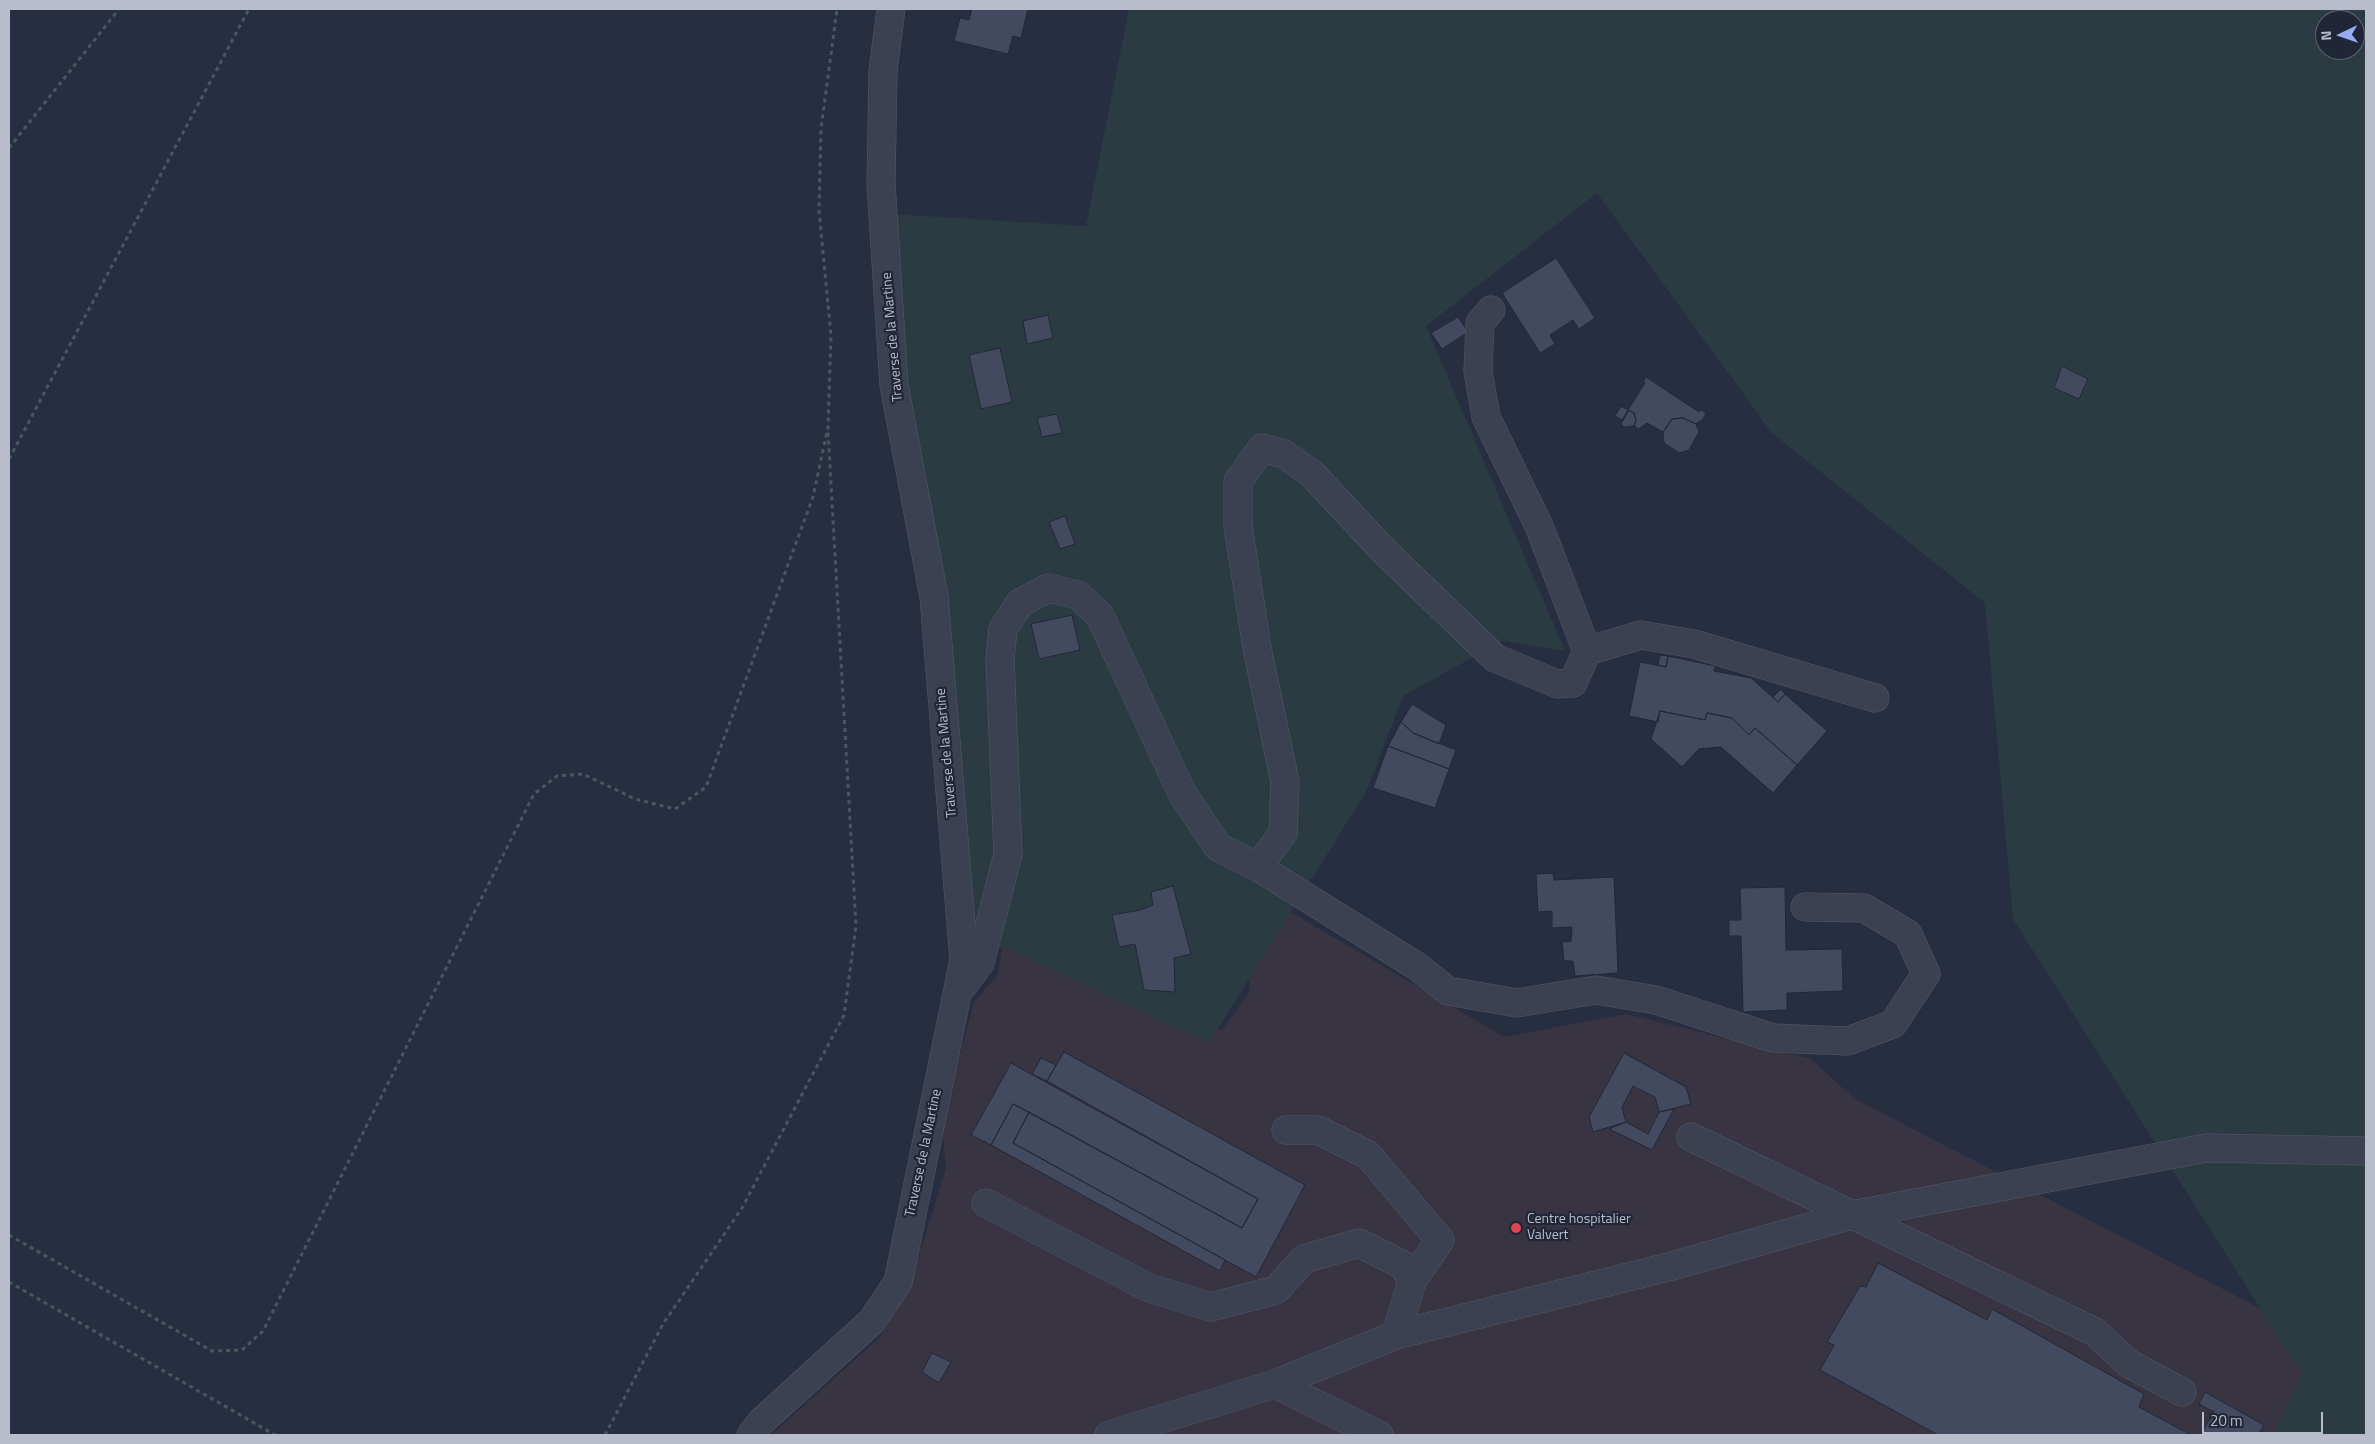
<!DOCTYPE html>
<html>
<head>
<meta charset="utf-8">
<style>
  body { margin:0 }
  #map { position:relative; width:2375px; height:1444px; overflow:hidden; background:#282e41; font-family:"Titillium Web",sans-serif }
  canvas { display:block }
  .frame { position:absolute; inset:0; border:10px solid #b9bdcb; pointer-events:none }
  .north { position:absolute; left:2315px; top:10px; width:50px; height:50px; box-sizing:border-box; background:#212636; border:1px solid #5e6272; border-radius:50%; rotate:267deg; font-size:14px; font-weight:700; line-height:20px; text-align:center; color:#b9bdcb }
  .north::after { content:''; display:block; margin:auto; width:18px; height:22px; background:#97aaf2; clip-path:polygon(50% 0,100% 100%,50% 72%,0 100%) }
  .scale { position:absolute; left:2202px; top:1412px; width:121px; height:22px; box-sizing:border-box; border:2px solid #b9bdcb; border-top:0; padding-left:6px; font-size:15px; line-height:18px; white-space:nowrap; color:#b9bdcb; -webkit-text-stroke:4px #212636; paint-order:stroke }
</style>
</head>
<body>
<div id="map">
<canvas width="2375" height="1444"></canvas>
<div class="frame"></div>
<div class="north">N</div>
<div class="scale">20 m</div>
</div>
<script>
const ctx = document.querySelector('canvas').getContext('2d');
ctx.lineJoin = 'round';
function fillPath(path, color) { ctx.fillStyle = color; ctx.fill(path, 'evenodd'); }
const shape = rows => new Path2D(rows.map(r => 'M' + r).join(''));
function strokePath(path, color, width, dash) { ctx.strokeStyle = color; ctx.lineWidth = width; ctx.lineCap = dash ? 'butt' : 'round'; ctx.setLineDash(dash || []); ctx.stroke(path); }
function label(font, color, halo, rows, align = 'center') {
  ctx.font = font + ' "Titillium Web",sans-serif'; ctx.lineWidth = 4.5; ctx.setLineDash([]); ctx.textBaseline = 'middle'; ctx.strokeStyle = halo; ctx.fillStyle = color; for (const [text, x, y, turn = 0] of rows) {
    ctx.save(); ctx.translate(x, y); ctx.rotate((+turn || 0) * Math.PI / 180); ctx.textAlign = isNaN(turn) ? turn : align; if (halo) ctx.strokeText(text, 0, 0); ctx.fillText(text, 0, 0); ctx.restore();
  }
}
fillPath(shape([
  [1290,912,1504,1037,1626,1014,1811,1059,1855,1099,2362,1361,2328,1435,771,1435,880,1337,909,1287,946,1169,942,1121,974,1002,997,976,1006,927,1222,1030,1249,993,1251,935]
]), '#383442');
fillPath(shape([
  [1129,9,2366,9,2366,1435,2273,1435,2302,1374,2013,919,1985,603,1772,433,1597,193,1426,326,1565,651,1502,641,1403,696,1366,792,1209,1043,1007,948,975,945,901,355,892,214,1086,226],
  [2325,20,2355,20,2355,50,2325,50]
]), '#2a3b42');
const building = shape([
  [972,9,1028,9,1021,38,1013,36,1008,54,954,41,960,18,969,20,972,9],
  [1556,258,1595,318,1579,329,1573,320,1550,335,1555,344,1540,353,1502,293,1556,258],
  [1048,315,1053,338,1027,344,1023,321,1048,315],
  [1458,317,1468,332,1442,349,1431,333,1458,317],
  [1000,348,1012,402,981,409,969,355,1000,348],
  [2062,366,2088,379,2079,399,2054,388,2062,366],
  [1646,377,1699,412,1701,410,1706,413,1703,419,1696,424,1683,418,1672,419,1663,432,1647,423,1639,429,1634,426,1636,420,1634,413,1628,410,1645,383,1643,382,1646,377],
  [1621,406,1628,410,1622,420,1615,416,1621,406],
  [1629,410,1634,413,1636,420,1634,426,1624,427,1621,424,1629,410],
  [1057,414,1062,433,1042,437,1037,418,1057,414],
  [1683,418,1696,424,1699,432,1689,450,1679,453,1664,443,1663,432,1672,419,1683,418],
  [1065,516,1075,544,1060,549,1049,522,1065,516],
  [1072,615,1080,650,1039,659,1031,624,1072,615],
  [1660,655,1668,656,1666,667,1658,665,1660,655],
  [1668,656,1715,666,1714,671,1751,678,1778,702,1785,694,1827,731,1797,765,1755,728,1749,735,1732,718,1707,713,1705,720,1660,711,1658,722,1629,716,1640,662,1666,667,1668,656],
  [1781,689,1785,694,1778,702,1773,697,1781,689],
  [1412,704,1446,725,1439,744,1413,733,1401,722,1412,704],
  [1660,711,1705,720,1707,713,1732,718,1749,735,1755,728,1797,765,1773,793,1721,747,1699,749,1682,767,1651,739,1660,711],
  [1401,722,1413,733,1456,750,1449,769,1388,746,1401,722],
  [1388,746,1449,769,1435,808,1373,788,1388,746],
  [1553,873,1554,880,1614,877,1618,973,1575,976,1573,961,1564,961,1562,942,1571,941,1572,927,1552,928,1552,911,1538,912,1536,874,1553,873],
  [1173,886,1191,954,1174,958,1175,992,1144,990,1135,944,1119,947,1112,915,1140,910,1153,905,1151,892,1173,886],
  [1785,887,1786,950,1842,949,1843,991,1787,993,1787,1010,1743,1012,1741,936,1729,936,1729,920,1741,920,1740,888,1785,887],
  [1064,1052,1305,1185,1256,1277,1013,1143,1029,1112,1242,1228,1258,1199,1047,1081,1064,1052],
  [1624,1053,1686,1087,1691,1104,1659,1112,1655,1097,1633,1086,1622,1107,1626,1122,1593,1132,1589,1117,1624,1053],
  [1041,1058,1056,1065,1047,1081,1032,1074,1041,1058],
  [1011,1063,1258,1199,1242,1228,1013,1104,991,1145,971,1135,1011,1063],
  [1013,1104,1029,1112,1013,1143,1225,1260,1220,1271,991,1145,1013,1104],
  [1674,1109,1652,1150,1609,1129,1626,1122,1648,1134,1659,1112,1674,1109],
  [1878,1263,1987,1320,1992,1309,2144,1394,2139,1407,2191,1435,1938,1435,1820,1370,1834,1345,1827,1342,1860,1286,1866,1287,1878,1263],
  [932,1353,951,1362,939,1383,922,1372,932,1353],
  [2205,1392,2264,1425,2258,1435,2200,1435,2214,1412,2199,1404,2205,1392]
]);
fillPath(building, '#43495e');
strokePath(building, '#232838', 1);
const minor = shape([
  [1587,651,1641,635,1694,644,1875,698],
  [1258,867,1418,967,1448,991,1517,1003,1596,990,1656,1000,1773,1038,1848,1041,1893,1024,1926,974,1908,934,1864,908,1805,907],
  [958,992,980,963,1008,854,1000,659,1003,629,1020,603,1048,588,1078,595,1100,616,1182,793,1218,847,1258,867,1283,833,1285,782,1257,648,1238,526,1238,481,1262,448,1284,454,1312,474,1384,551,1495,658,1557,684,1573,683,1587,651,1539,526,1486,417,1478,371,1480,323,1491,310],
  [1691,1137,2095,1332,2128,1363,2182,1392],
  [986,1203,1149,1288,1211,1307,1276,1290,1304,1259,1359,1243,1403,1265,1412,1281],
  [1396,1335,1672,1266,1852,1215,2206,1148,2366,1151],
  [1275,1384,1379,1435],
  [751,1435,761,1422,872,1321,898,1282,964,960,934,597,894,385,881,184,883,71,891,9],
  [1109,1435,1275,1384,1396,1335,1412,1281,1440,1240,1368,1155,1318,1130,1286,1130]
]);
strokePath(minor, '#545968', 29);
strokePath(shape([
  [9,148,119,9],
  [9,459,249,9],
  [9,1235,212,1351,242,1350,263,1331,534,794,557,776,583,774,635,799,675,809,706,787,813,497,828,427,831,335,819,211,821,129,837,9],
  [9,1282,275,1435],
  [605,1435,663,1324,742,1208,844,1015,856,926,828,431]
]), '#48585f', 3, [4, 4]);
strokePath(minor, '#3c4151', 28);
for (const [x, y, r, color] of [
  [1516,1228,6,"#e0444e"]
]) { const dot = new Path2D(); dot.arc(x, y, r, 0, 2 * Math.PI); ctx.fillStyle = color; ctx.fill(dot); strokePath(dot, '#212636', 2); }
label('14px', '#b9bdcb', '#212636', [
  ["Traverse de la Martine",893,337,-95],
  ["Traverse de la Martine",947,753,-95],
  ["Traverse de la Martine",924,1153,-78]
]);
label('14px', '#b9bdcb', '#212636', [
  ["Centre hospitalier",1527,1220],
  ["Valvert",1527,1236]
], 'left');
</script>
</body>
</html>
